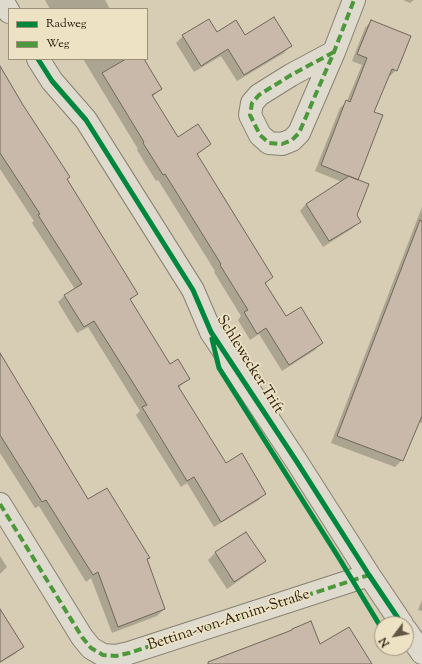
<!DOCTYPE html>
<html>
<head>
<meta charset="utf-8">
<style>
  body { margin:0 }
  #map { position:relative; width:422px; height:664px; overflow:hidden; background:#d6cdb4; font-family:"Sorts Mill Goudy",serif }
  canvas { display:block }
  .legend { position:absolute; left:8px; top:8px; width:140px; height:52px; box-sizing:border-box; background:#eee2c4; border:1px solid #9d9079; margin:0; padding:5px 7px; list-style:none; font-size:12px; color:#231608 }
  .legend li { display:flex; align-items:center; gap:8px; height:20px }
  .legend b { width:20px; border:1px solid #9d9079 }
  .north { position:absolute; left:374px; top:616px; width:40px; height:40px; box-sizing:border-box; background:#eee2c4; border:1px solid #9d9079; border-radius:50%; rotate:238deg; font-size:11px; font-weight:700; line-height:16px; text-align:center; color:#231608 }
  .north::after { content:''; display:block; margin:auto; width:14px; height:18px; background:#625644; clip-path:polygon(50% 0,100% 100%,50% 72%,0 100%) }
</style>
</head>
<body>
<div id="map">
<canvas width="422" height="664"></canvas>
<ul class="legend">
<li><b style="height:5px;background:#00873e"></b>Radweg</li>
<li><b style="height:5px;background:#4d983a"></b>Weg</li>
</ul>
<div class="north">N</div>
</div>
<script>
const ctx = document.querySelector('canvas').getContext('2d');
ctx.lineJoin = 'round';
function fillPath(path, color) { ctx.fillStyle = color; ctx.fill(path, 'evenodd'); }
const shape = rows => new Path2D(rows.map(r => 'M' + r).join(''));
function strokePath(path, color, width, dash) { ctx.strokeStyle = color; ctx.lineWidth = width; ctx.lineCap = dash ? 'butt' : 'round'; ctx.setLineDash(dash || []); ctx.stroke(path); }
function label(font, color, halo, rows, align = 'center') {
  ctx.font = font + ' "Sorts Mill Goudy",serif'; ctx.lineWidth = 3.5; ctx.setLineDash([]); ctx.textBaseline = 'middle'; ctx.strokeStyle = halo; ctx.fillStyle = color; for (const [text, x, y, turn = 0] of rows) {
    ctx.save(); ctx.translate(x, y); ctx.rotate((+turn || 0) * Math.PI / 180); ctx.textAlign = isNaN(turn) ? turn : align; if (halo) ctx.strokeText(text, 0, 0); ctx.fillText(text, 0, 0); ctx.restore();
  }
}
fillPath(shape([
  [45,0,105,0,110,9,50,9],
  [403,0,414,0,410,3],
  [371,21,396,70,390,76,388,76,373,112,357,179,356,216,359,222,353,228,323,247,300,211,306,204,342,182,315,171,340,108,347,101,362,65,352,61,365,28],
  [183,36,244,36,290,46,284,53,237,81,221,56,194,72,176,43],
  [83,59,143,59,161,89,152,97,177,138,210,144,196,155,272,277,265,284,285,317,322,343,315,350,282,371,259,334,250,340,238,320,241,316,214,272,215,271,158,180,156,181,137,150,138,149],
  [0,76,66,179,137,294,130,300,170,365,189,379,178,388,225,465,265,493,259,500,214,527,187,483,181,487,136,415,140,411,88,327,77,333,58,302,65,295,75,289,32,223,34,221,0,169],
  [422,207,422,423,418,422,402,460,395,467,331,443],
  [0,364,88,501,149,557,146,560,164,609,157,616,112,633,91,578,86,582,39,506,35,508,0,453],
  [245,533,264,561,257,568,227,589,208,560,215,553],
  [0,556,7,567,0,574],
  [422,600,422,611,418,610],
  [0,621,22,647,15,654,0,663]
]), '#0003');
const building = shape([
  [274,17,292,46,244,75,228,49,201,66,182,35,209,19,217,32,236,20,245,35,274,17],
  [371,20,411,36,397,71,392,69,374,112,383,115,358,180,321,165,346,100,350,102,367,58,357,54,371,20],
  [126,59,144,59,162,89,152,95,178,137,198,124,211,144,197,154,273,277,265,283,286,316,301,307,323,343,289,365,266,328,257,334,244,312,248,310,220,265,221,264,165,174,163,175,143,143,144,142,102,73,126,59],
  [0,66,23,105,70,177,67,179,138,294,130,299,170,364,178,359,190,379,178,386,226,463,242,453,266,494,221,522,194,477,187,481,142,407,147,405,94,321,84,327,64,295,82,284,38,215,40,214,0,153,0,66],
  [349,176,369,184,357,215,361,222,329,241,306,204,349,176],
  [420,220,422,221,422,416,403,461,337,436,420,220],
  [0,353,88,499,107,488,150,558,147,559,165,609,118,627,98,572,93,575,46,500,42,502,0,435,0,353],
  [246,532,266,561,234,582,215,552,246,532],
  [0,609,24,647,0,662,0,609],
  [311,621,320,644,349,627,372,664,208,664,208,662,292,630,292,629,311,621]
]);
fillPath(building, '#c9b9aa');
strokePath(building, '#6f685a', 1);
const minor = shape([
  [2,0,9,12],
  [334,52,291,75,259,95,252,103,250,115,260,135,269,143,282,144,292,140,299,133,334,52,354,0],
  [38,59,52,81,86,120,193,290,211,332,297,462,369,575,402,624],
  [0,504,82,637,91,648,103,655,116,656,129,653,369,575],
  [406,630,422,653]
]);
strokePath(minor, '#888171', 24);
strokePath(minor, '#dedace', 22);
strokePath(shape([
  [334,52,291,75,259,95,252,103,250,115,260,135,269,143,282,144,292,140,299,133,334,52,354,0],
  [0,504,82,637,91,648,103,655,116,656,129,653,369,575]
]), '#4d983a', 4, [8, 4]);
strokePath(shape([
  [38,59,52,81,86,120,193,290,211,332,297,462,369,575,402,624],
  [212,339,219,368,339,558,382,629]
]), '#00873e', 5);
label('15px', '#231608', '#eee2c4', [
  ["Schlewecker Trift",249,365,58],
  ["Bettina-von-Arnim-Straße",229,621,-18]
]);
</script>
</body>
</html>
